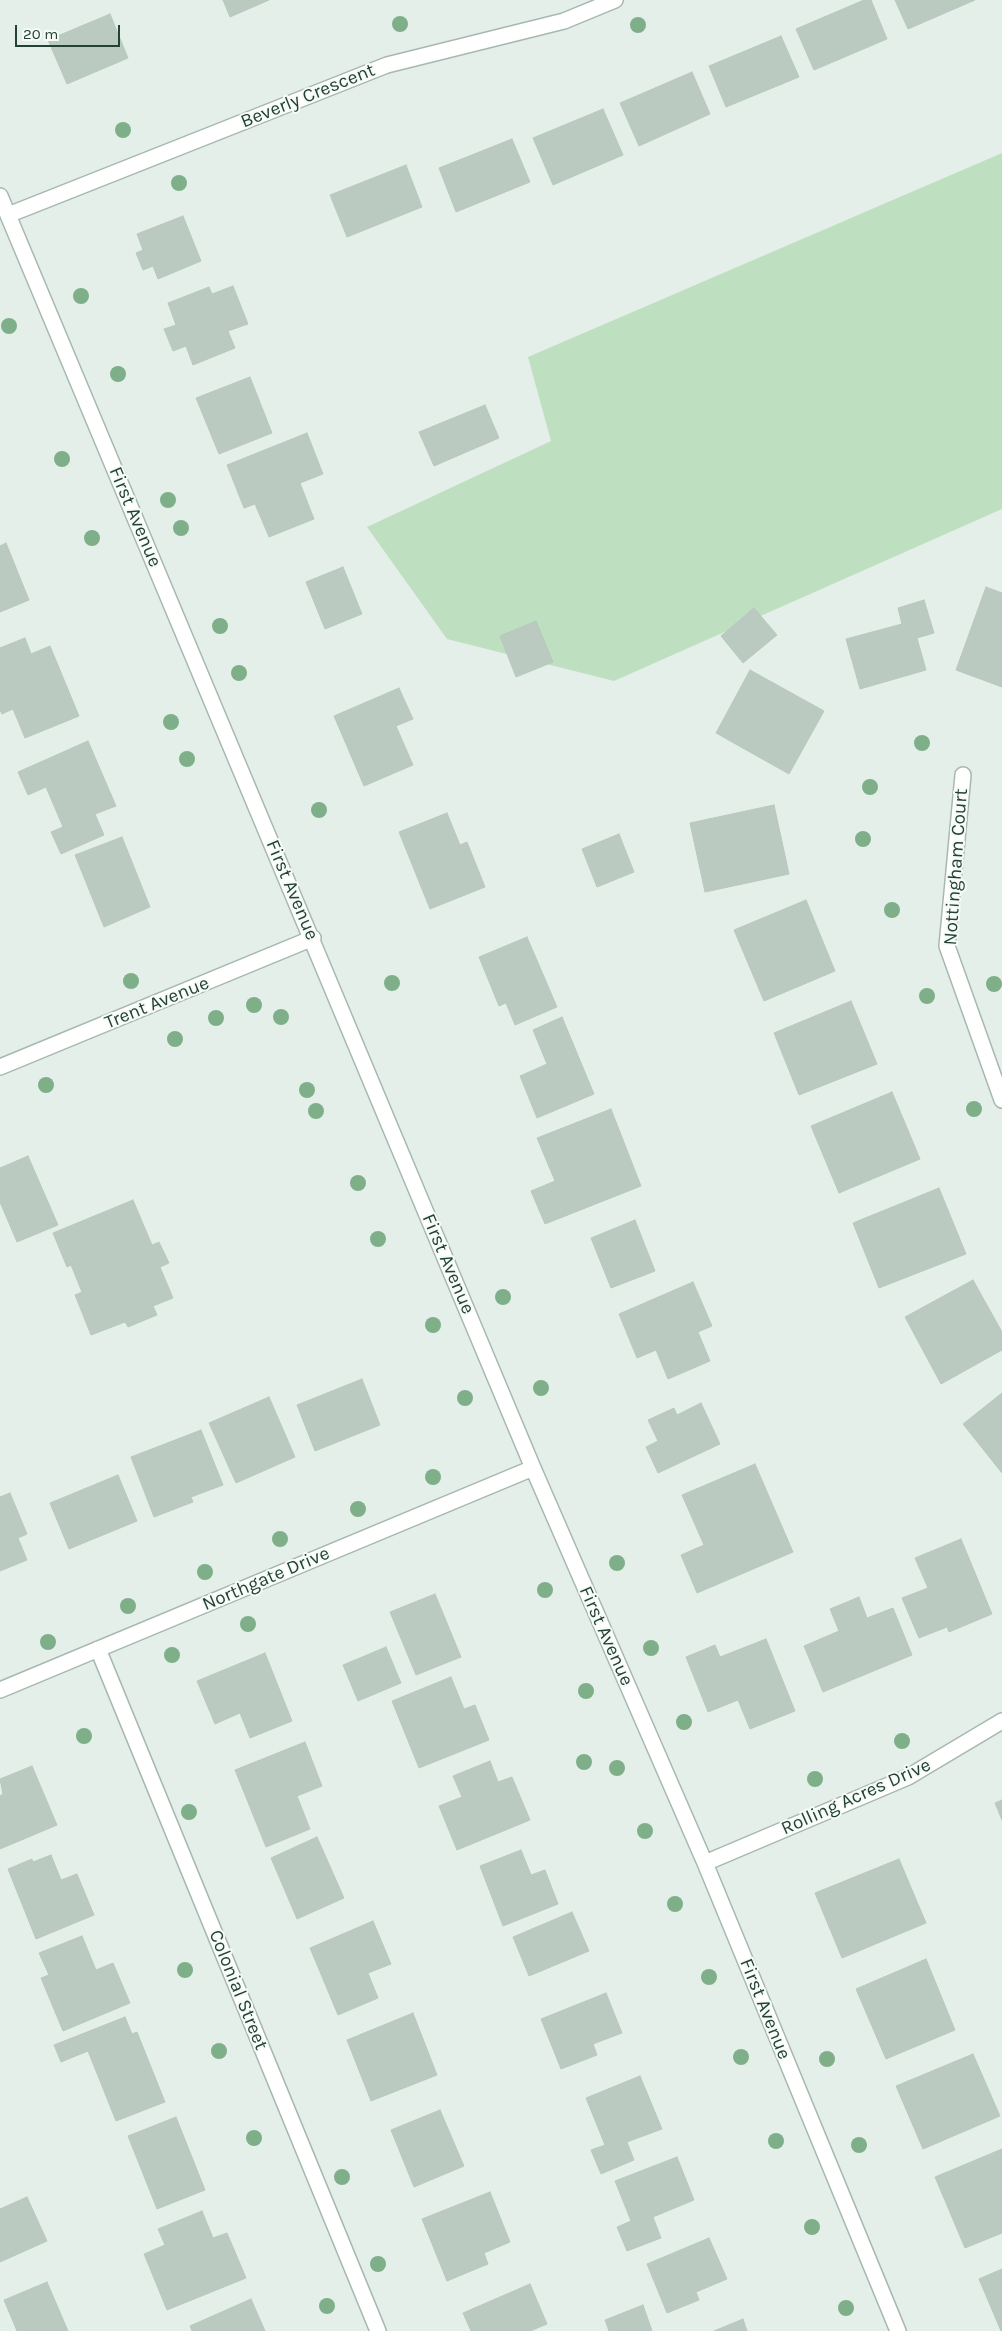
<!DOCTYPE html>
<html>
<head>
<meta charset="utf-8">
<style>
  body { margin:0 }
  #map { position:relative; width:1002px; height:2331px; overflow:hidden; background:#e5efe9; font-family:Karla,sans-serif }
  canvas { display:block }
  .scale { position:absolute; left:15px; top:25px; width:105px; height:22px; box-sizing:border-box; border:2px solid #234234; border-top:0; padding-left:6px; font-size:15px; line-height:18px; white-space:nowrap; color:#234234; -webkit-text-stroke:4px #f6fbf8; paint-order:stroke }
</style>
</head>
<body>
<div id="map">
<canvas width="1002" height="2331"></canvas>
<div class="scale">20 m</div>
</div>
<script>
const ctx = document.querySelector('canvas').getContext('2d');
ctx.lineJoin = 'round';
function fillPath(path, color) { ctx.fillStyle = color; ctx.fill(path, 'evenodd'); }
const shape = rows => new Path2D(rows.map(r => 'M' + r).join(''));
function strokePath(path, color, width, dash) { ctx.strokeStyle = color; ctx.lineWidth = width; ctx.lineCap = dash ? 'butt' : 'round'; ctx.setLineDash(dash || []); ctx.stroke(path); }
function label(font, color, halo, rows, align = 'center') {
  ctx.font = font + ' Karla,sans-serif'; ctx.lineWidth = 4; ctx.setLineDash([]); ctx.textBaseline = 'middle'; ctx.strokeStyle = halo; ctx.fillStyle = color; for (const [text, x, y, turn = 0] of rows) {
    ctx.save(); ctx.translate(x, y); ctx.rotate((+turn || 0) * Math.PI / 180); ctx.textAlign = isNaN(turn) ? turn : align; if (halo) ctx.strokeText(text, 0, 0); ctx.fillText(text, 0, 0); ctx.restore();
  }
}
fillPath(shape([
  [1002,153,1002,509,614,681,447,639,367,527,551,441,528,357]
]), '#bee0c1');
const building = shape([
  [223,0,269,0,230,17,223,0],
  [864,0,871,0,887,39,814,70,796,29,864,0],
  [895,0,975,0,908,29,895,0],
  [110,14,128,58,67,84,48,40,110,14],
  [781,36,799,77,726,107,709,66,781,36],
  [692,72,710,114,639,146,620,103,692,72],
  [603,109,623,155,553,185,533,138,603,109],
  [512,139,530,182,456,212,439,168,512,139],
  [406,165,422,207,347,237,330,195,406,165],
  [183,216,201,261,158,279,153,266,143,270,136,253,143,250,137,234,183,216],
  [233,286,248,324,228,331,235,348,193,365,186,346,173,351,164,329,176,325,168,303,209,287,212,294,233,286],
  [250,377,272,433,219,454,196,398,250,377],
  [485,405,499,438,434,466,419,432,485,405],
  [307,433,323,474,300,483,314,519,269,537,255,504,244,508,227,465,307,433],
  [6,543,29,600,0,612,0,546,6,543],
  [343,567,362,614,325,629,306,582,343,567],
  [986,587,1002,593,1002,687,956,670,986,587],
  [924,600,934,633,917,638,926,670,860,689,846,639,902,624,898,608,924,600],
  [754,608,777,635,743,663,721,636,754,608],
  [536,621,553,662,516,677,500,636,536,621],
  [25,638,31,654,50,646,79,716,25,738,13,709,2,714,0,710,0,648,25,638],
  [750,670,824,711,789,774,716,733,750,670],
  [399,688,413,719,396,726,413,765,364,786,334,716,399,688],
  [88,741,116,806,95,814,104,835,61,854,51,832,63,827,46,787,28,795,18,772,88,741],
  [774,805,789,874,705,892,690,823,774,805],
  [447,813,460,845,467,842,485,887,430,909,399,832,447,813],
  [619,834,634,872,597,887,582,849,619,834],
  [122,837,150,907,104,927,75,855,122,837],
  [806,900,835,971,764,1001,734,930,806,900],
  [527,937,557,1007,515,1025,506,1003,499,1006,479,957,527,937],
  [851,1001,877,1064,799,1095,774,1033,851,1001],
  [562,1017,594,1094,537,1118,520,1076,547,1064,533,1030,562,1017],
  [892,1092,920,1159,839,1193,811,1126,892,1092],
  [611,1109,641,1186,545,1224,531,1191,555,1181,537,1138,611,1109],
  [28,1156,58,1225,17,1242,0,1202,0,1168,28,1156],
  [939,1188,966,1254,879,1288,853,1223,939,1188],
  [133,1200,152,1245,159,1242,169,1263,160,1267,173,1298,153,1306,157,1315,128,1327,125,1322,91,1335,75,1295,82,1292,71,1265,67,1267,53,1233,133,1200],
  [635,1220,655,1271,611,1288,591,1238,635,1220],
  [973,1280,1002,1332,1002,1350,941,1384,905,1317,973,1280],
  [693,1282,712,1326,698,1332,710,1361,668,1379,656,1350,637,1358,619,1314,693,1282],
  [362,1379,380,1425,315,1451,297,1405,362,1379],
  [1002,1393,1002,1473,963,1424,1002,1393],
  [269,1397,295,1457,236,1483,209,1423,269,1397],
  [701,1403,720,1444,658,1473,646,1447,658,1441,648,1420,674,1408,677,1415,701,1403],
  [201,1430,223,1485,191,1497,193,1502,154,1517,131,1457,201,1430],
  [755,1464,793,1552,697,1593,681,1555,704,1545,682,1495,755,1464],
  [118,1475,137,1521,69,1549,50,1503,118,1475],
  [10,1493,27,1534,18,1538,27,1560,0,1571,0,1497,10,1493],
  [961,1539,992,1614,949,1632,947,1627,919,1638,902,1598,928,1588,915,1558,961,1539],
  [435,1594,461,1657,416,1675,390,1612,435,1594],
  [859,1597,867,1618,893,1608,912,1655,823,1692,804,1646,839,1631,830,1609,859,1597],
  [766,1639,795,1711,750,1729,738,1700,708,1712,686,1657,715,1645,720,1657,766,1639],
  [386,1647,401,1683,358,1701,343,1665,386,1647],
  [265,1653,292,1721,250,1738,240,1713,215,1724,197,1681,265,1653],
  [451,1677,464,1709,475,1705,489,1740,419,1768,392,1701,451,1677],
  [305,1742,322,1786,297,1796,310,1829,266,1847,235,1770,305,1742],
  [490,1761,498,1782,512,1777,530,1820,457,1850,439,1806,462,1797,453,1776,490,1761],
  [32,1766,57,1825,0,1849,0,1796,3,1794,0,1779,32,1766],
  [1002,1800,1002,1820,995,1803,1002,1800],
  [317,1837,344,1898,297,1919,271,1858,317,1837],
  [521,1850,531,1875,545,1870,558,1904,503,1926,480,1866,521,1850],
  [51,1855,61,1880,77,1874,94,1915,36,1939,8,1869,32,1859,33,1862,51,1855],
  [899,1859,926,1923,842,1958,815,1893,899,1859],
  [572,1912,589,1951,529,1976,513,1937,572,1912],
  [373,1921,391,1964,368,1973,378,1998,338,2015,310,1948,373,1921],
  [82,1936,96,1970,113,1963,130,2003,63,2031,41,1978,49,1975,39,1953,82,1936],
  [926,1959,955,2030,886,2059,856,1989,926,1959],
  [606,1993,622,2033,593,2044,597,2055,561,2069,541,2019,606,1993],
  [413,2013,437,2075,371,2101,347,2040,413,2013],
  [125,2017,132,2034,137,2032,165,2102,116,2121,88,2051,61,2062,54,2045,125,2017],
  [973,2054,1000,2116,923,2149,896,2086,973,2054],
  [640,2076,662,2129,627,2142,634,2160,601,2174,591,2150,605,2145,586,2098,640,2076],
  [440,2110,464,2166,414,2187,391,2130,440,2110],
  [176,2117,205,2190,157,2209,128,2136,176,2117],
  [1002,2149,1002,2233,965,2248,935,2177,1002,2149],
  [677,2157,694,2200,653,2217,661,2238,627,2251,617,2227,631,2221,615,2181,677,2157],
  [490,2192,510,2242,484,2253,488,2264,447,2281,422,2219,490,2192],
  [27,2197,47,2241,0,2262,0,2209,27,2197],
  [202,2211,213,2238,227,2233,246,2278,167,2310,144,2254,165,2245,158,2229,202,2211],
  [709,2238,727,2279,696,2292,699,2300,667,2313,647,2264,709,2238],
  [1002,2269,1002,2331,1001,2331,979,2279,1002,2269],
  [47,2282,68,2331,17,2331,4,2300,47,2282],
  [530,2284,547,2324,530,2331,471,2331,463,2313,530,2284],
  [251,2299,265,2331,192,2331,190,2326,251,2299],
  [643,2305,652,2331,609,2331,605,2320,643,2305],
  [743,2319,747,2331,714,2331,743,2319]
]);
fillPath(building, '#bacac1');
strokePath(building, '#b7c9be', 1);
const minor = shape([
  [0,196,533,1468,705,1863,898,2331],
  [8,215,387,65,564,21,615,0],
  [963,775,947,946,1002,1100],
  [0,1067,313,938],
  [98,1649,378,2331],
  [0,1690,533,1468],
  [705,1863,908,1777,1002,1721]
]);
strokePath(minor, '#a7b8af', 18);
strokePath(minor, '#fff', 15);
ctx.fillStyle = '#7faf89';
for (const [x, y] of [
  [400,24],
  [638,25],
  [123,130],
  [179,183],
  [81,296],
  [9,326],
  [118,374],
  [62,459],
  [168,500],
  [181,528],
  [92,538],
  [220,626],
  [239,673],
  [171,722],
  [922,743],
  [187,759],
  [870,787],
  [319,810],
  [863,839],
  [892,910],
  [131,981],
  [392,983],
  [994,984],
  [927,996],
  [254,1005],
  [281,1017],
  [216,1018],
  [175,1039],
  [46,1085],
  [307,1090],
  [974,1109],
  [316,1111],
  [358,1183],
  [378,1239],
  [503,1297],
  [433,1325],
  [541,1388],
  [465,1398],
  [433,1477],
  [358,1509],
  [280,1539],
  [617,1563],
  [205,1572],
  [545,1590],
  [128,1606],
  [248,1624],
  [48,1642],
  [651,1648],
  [172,1655],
  [586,1691],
  [684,1722],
  [84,1736],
  [902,1741],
  [584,1762],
  [617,1768],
  [815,1779],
  [189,1812],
  [645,1831],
  [675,1904],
  [185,1970],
  [709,1977],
  [219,2051],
  [741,2057],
  [827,2059],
  [254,2138],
  [776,2141],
  [859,2145],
  [342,2177],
  [812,2227],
  [378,2264],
  [327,2306],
  [846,2308]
]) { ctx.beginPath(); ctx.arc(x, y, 8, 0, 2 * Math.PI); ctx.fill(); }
label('19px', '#234234', '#f6fbf8', [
  ["Beverly Crescent",308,96,-22],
  ["First Avenue",135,517,67],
  ["Nottingham Court",956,867,-86],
  ["First Avenue",292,890,67],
  ["Trent Avenue",157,1003,-22],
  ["First Avenue",448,1264,67],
  ["Northgate Drive",266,1579,-23],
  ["First Avenue",606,1636,66],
  ["Rolling Acres Drive",856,1797,-24],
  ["Colonial Street",238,1990,68],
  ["First Avenue",765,2009,68]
]);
</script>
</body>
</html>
